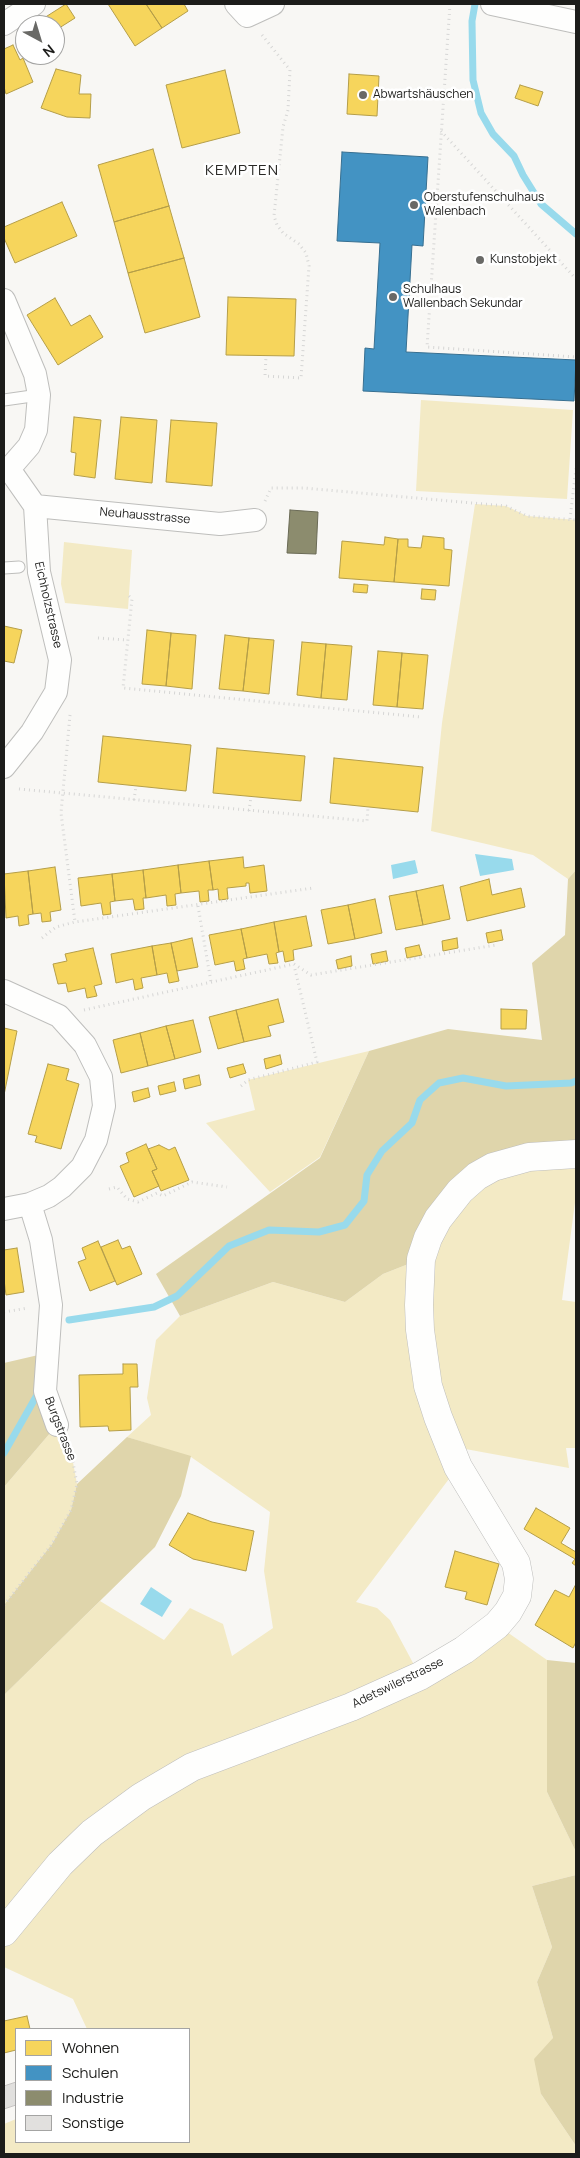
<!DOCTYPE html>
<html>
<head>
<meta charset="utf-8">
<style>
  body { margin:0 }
  #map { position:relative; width:580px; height:2158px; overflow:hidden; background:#f8f7f4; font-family:Manrope,sans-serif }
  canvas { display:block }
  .frame { position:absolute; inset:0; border:5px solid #1c1c1a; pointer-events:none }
  .legend { position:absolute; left:15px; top:2028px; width:175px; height:115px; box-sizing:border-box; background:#fff; border:1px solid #a4a4a3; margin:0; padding:6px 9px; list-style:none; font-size:15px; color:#1c1c1a }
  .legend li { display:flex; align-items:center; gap:10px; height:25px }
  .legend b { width:25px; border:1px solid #a4a4a3 }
  .north { position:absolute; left:15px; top:15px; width:50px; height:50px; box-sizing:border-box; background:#fff; border:1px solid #a4a4a3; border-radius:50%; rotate:141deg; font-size:14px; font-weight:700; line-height:20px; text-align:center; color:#1c1c1a }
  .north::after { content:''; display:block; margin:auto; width:18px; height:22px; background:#696966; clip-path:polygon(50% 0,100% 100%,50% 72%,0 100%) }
</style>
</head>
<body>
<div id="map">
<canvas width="580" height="2158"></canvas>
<div class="frame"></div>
<ul class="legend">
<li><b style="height:14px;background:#f6d55c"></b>Wohnen</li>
<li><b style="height:14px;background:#4393c3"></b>Schulen</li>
<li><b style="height:14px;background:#8c8c6e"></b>Industrie</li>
<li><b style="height:14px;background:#e1e0de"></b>Sonstige</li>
</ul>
<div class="north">N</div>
</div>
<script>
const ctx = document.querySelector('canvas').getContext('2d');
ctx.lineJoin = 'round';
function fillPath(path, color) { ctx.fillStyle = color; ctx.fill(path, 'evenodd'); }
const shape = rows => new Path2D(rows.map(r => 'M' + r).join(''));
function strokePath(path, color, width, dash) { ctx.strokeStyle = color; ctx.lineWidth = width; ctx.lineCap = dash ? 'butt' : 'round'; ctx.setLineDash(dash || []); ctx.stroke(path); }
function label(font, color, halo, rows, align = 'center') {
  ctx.font = font + ' Manrope,sans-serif'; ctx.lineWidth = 5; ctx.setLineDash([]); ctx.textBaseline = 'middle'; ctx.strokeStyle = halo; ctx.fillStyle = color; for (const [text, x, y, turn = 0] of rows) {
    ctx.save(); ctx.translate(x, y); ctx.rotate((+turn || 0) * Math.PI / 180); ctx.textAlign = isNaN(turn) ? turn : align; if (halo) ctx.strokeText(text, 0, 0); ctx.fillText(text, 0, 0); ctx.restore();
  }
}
fillPath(shape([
  [421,400,573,410,567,499,416,491],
  [475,504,506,506,527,516,576,520,576,870,568,879,533,855,431,831,442,723],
  [64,542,132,550,128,609,65,603,61,584],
  [369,1051,320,1157,270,1192,206,1123,255,1110,248,1080],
  [576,1154,576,1195,562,1300,576,1302,576,1448,566,1448,569,1468,449,1446,458,1467,356,1602,377,1608,390,1620,420,1676,497,1625,547,1660,547,1792,576,1852,576,1875,532,1886,552,1947,537,1982,553,2038,541,2094,576,2146,576,2154,4,2154,4,2124,16,2119,16,2142,189,2142,189,2029,87,2029,73,1999,4,1967,4,1695,100,1601,164,1640,190,1608,223,1624,232,1656,273,1628,264,1571,270,1512,191,1457,127,1437,151,1415,147,1398,156,1340,180,1316,273,1282,345,1302,383,1274,421,1259,460,1191],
  [57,1425,72,1457,77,1484,71,1510,52,1544,4,1605,4,1487]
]), '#f3eac5');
fillPath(shape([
  [576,870,576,1154,493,1167,421,1259,383,1274,345,1302,273,1282,180,1316,156,1274,320,1158,369,1051,448,1029,542,1040,532,963,565,935,568,879],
  [47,1353,57,1425,4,1487,4,1363],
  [127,1437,191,1456,181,1496,155,1547,4,1695,4,1605,52,1544,71,1510,77,1484],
  [547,1660,576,1663,576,1852,547,1792],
  [576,1875,576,2146,541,2094,534,2059,553,2038,537,1982,552,1947,532,1886]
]), '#dfd5ab');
fillPath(shape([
  [475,854,512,859,514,870,480,876],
  [415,860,418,873,393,879,391,865],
  [151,1587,172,1601,162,1617,140,1604]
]), '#98daec');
const homes = shape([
  [66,4,75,18,56,30,63,40,55,45,55,25,33,25,66,4],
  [108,4,146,4,162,28,135,46,108,4],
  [146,4,184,4,188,11,162,28,146,4],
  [13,45,20,60,23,58,33,82,6,94,4,87,4,49,13,45],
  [56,69,81,75,79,94,91,94,90,118,67,117,41,108,56,69],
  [225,70,240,133,182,148,166,85,225,70],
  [349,74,379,76,377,116,347,114,349,74],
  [520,85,543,92,538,106,515,98,520,85],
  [153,149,169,206,114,222,98,165,153,149],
  [62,202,77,236,15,263,4,238,4,227,62,202],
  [169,206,184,258,128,273,114,222,169,206],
  [184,258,200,317,145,333,128,273,184,258],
  [228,297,296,299,294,356,226,355,228,297],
  [55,298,71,326,90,315,103,337,58,365,27,315,55,298],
  [74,417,101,420,95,478,74,475,76,453,71,452,74,417],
  [121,417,157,420,152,483,115,479,121,417],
  [171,420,217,423,212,486,166,482,171,420],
  [423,536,444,538,444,549,452,550,449,586,394,582,398,539,408,539,408,547,421,548,423,536],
  [385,537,398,539,394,582,339,578,342,541,384,545,385,537],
  [354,584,368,585,367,593,353,592,354,584],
  [422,589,436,590,435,600,421,599,422,589],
  [4,626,22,630,14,663,4,661,4,626],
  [147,630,171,633,166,686,142,684,147,630],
  [171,633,196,635,192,689,166,686,171,633],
  [225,635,249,638,243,691,219,689,225,635],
  [249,638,274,640,269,694,243,691,249,638],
  [302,642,326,644,321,698,297,695,302,642],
  [326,644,352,646,347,700,321,698,326,644],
  [378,651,402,653,397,707,373,705,378,651],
  [402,653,428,655,423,709,397,707,402,653],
  [103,736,191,745,186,791,98,782,103,736],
  [217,748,305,756,301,801,213,793,217,748],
  [334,758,423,767,418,812,330,803,334,758],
  [243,857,244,868,264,865,267,891,250,893,249,883,246,883,246,886,227,888,228,899,219,900,218,889,213,890,209,861,243,857],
  [209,861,213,890,208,890,209,901,200,902,199,891,181,893,178,865,209,861],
  [178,865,181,893,175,894,176,905,167,906,166,895,146,898,143,870,178,865],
  [55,867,61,910,50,912,51,921,42,922,41,913,33,914,28,871,55,867],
  [143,870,146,898,143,898,144,909,135,910,133,899,115,901,112,874,143,870],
  [28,871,33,914,28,915,29,924,19,926,18,916,6,918,4,874,28,871],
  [112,874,115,901,110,902,111,914,103,915,101,903,81,906,78,878,112,874],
  [489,879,492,895,521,888,525,907,467,921,460,887,489,879],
  [443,885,450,919,423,925,416,891,443,885],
  [416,891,423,925,396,930,389,896,416,891],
  [375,899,382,933,355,939,348,905,375,899],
  [348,905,355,939,328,944,321,910,348,905],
  [306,916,312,946,293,950,294,960,285,962,283,951,279,952,274,922,306,916],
  [274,922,279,952,276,953,278,963,269,964,267,954,247,958,241,929,274,922],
  [241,929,247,958,243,959,245,969,236,971,234,961,215,965,209,935,241,929],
  [501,930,503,940,488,943,486,933,501,930],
  [192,938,198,967,177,971,171,943,192,938],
  [457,938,458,948,443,951,442,941,457,938],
  [171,943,179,981,169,983,167,973,157,975,152,946,171,943],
  [419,945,422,955,407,958,405,948,419,945],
  [152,946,157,975,141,978,143,988,135,990,133,979,116,983,111,954,152,946],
  [93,948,102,984,94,986,97,996,87,998,85,988,68,992,66,983,58,984,53,964,67,961,65,954,93,948],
  [386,951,388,961,373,964,371,954,386,951],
  [351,956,352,966,338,969,336,960,351,956],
  [278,999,284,1022,268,1026,271,1036,244,1042,236,1010,278,999],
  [501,1009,527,1010,526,1029,501,1029,501,1009],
  [236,1010,244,1042,218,1049,209,1017,236,1010],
  [193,1020,201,1052,175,1059,166,1026,193,1020],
  [166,1026,175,1059,148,1066,140,1033,166,1026],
  [4,1028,17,1031,4,1095,4,1028],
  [140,1033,148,1066,121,1073,113,1040,140,1033],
  [280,1055,282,1064,266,1069,264,1059,280,1055],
  [48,1064,69,1069,66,1080,79,1084,61,1149,35,1142,37,1136,28,1134,48,1064],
  [243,1064,246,1073,230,1078,227,1068,243,1064],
  [199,1075,201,1085,185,1089,183,1079,199,1075],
  [174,1082,176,1091,160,1095,158,1086,174,1082],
  [148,1088,150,1097,134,1102,132,1092,148,1088],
  [146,1144,157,1169,152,1171,159,1186,134,1197,120,1166,129,1162,126,1153,146,1144],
  [159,1145,169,1150,175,1147,189,1180,161,1191,152,1171,157,1169,148,1149,159,1145],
  [118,1240,122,1249,130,1246,142,1274,117,1285,101,1247,118,1240],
  [98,1241,115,1281,90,1291,78,1262,86,1259,82,1248,98,1241],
  [17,1248,24,1292,6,1295,4,1280,4,1250,17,1248],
  [123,1364,137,1364,138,1387,130,1387,131,1430,109,1431,108,1426,80,1427,79,1375,123,1374,123,1364],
  [536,1508,570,1528,561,1543,576,1552,576,1566,572,1563,575,1559,524,1529,536,1508],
  [188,1513,212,1522,254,1531,246,1571,193,1559,169,1545,188,1513],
  [455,1551,499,1564,487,1605,465,1599,467,1592,445,1587,455,1551],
  [576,1584,576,1642,573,1648,535,1625,555,1590,569,1597,576,1584],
  [27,2016,30,2029,16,2029,16,2050,4,2053,4,2021,27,2016]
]);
fillPath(homes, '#f6d55c');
strokePath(homes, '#b59e48', 1);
const schools = shape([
  [342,152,428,157,423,246,412,245,406,352,576,360,574,401,363,391,365,348,374,349,380,243,337,241,342,152]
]);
fillPath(schools, '#4393c3');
strokePath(schools, '#376f90', 1);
const industry = shape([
  [290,510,318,512,316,554,287,553,290,510]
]);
fillPath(industry, '#8c8c6e');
strokePath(industry, '#6a6a55', 1);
strokePath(shape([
  [475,4,472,21,473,80,481,113,493,134,514,156,523,175,541,204,576,234],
  [69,1320,154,1307,177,1296,229,1246,269,1230,319,1232,345,1225,364,1201,367,1175,382,1151,412,1123,420,1100,439,1083,463,1078,506,1086,571,1083,576,1081],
  [4,1453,37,1395]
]), '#98daec', 7);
const building = shape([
  [16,2082,16,2105,4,2109,4,2086,16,2082]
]);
fillPath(building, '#e1e0de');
strokePath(building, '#c5c3c2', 1);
const service = shape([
  [4,400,39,395],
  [4,568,19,567]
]);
const minor = shape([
  [236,4,247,16,273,4],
  [492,4,576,22],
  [4,24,34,4],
  [4,300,35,374,39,395,36,430,29,446,9,469,35,506,39,572,60,660,56,692,32,732,4,767],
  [35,506,220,524,255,520],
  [4,991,59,1016,85,1045,101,1077,104,1106,96,1140,82,1167,62,1187,49,1196,30,1204,4,1209],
  [30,1204,41,1240,51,1305,45,1391,57,1425]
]);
const tertiary = shape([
  [4,1932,60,1864,92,1833,141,1797,192,1767,351,1707,420,1676,464,1650,497,1625,508,1612,517,1596,519,1579,516,1563,458,1467,438,1417,428,1386,420,1330,419,1305,421,1259,428,1238,438,1219,460,1191,477,1176,493,1167,529,1157,576,1154]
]);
strokePath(service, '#bebebc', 13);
strokePath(minor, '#bebebc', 24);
strokePath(tertiary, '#bebebc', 29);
strokePath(shape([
  [450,4,427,347,576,357],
  [262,35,290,70,288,110,283,127,274,216,277,225,283,233,299,244,306,253,309,266,301,378,265,376,266,356],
  [441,131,576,279],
  [265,501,271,488,304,488,506,506,527,516,576,520],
  [570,519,576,468],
  [129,596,132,599,123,688,421,717],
  [98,638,127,640],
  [70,715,61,813,75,922],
  [19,789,367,821,368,807],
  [134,800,136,786],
  [249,811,251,797],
  [198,906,211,982],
  [42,938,56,927,75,922,313,888],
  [84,1010,294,964,311,975,496,945],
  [241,1086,248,1080,317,1062,294,965],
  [109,1189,117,1187,127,1199,138,1202,157,1193,163,1196,192,1182,227,1187],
  [4,1312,28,1308],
  [4,1605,52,1544,71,1510,77,1484,72,1457,67,1446]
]), '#d6d6d5', 3, [1, 4]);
strokePath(service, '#fefefd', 11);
strokePath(minor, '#fefefd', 22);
strokePath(tertiary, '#fefefd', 28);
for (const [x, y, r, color] of [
  [363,95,5,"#696966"],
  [414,205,5,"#696966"],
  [480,260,5,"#696966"],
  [393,297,5,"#696966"]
]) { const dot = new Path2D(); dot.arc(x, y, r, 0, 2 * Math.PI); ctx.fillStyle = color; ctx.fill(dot); strokePath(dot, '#fff', 2); }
label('12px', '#1c1c1a', '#fff', [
  ["Abwartshäuschen",373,95],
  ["Oberstufenschulhaus",424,198],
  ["Walenbach",424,212],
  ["Kunstobjekt",490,260],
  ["Schulhaus",403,290],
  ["Wallenbach Sekundar",403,304]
], 'left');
label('12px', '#1c1c1a', '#fff', [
  ["Neuhausstrasse",145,516,5],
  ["Eichholzstrasse",48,605,77],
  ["Burgstrasse",60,1429,69],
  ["Adetswilerstrasse",398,1683,-26]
]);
ctx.letterSpacing = '1px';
label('15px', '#2a2926', '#fff', [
  ["KEMPTEN",242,171]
]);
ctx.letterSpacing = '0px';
</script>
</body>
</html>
